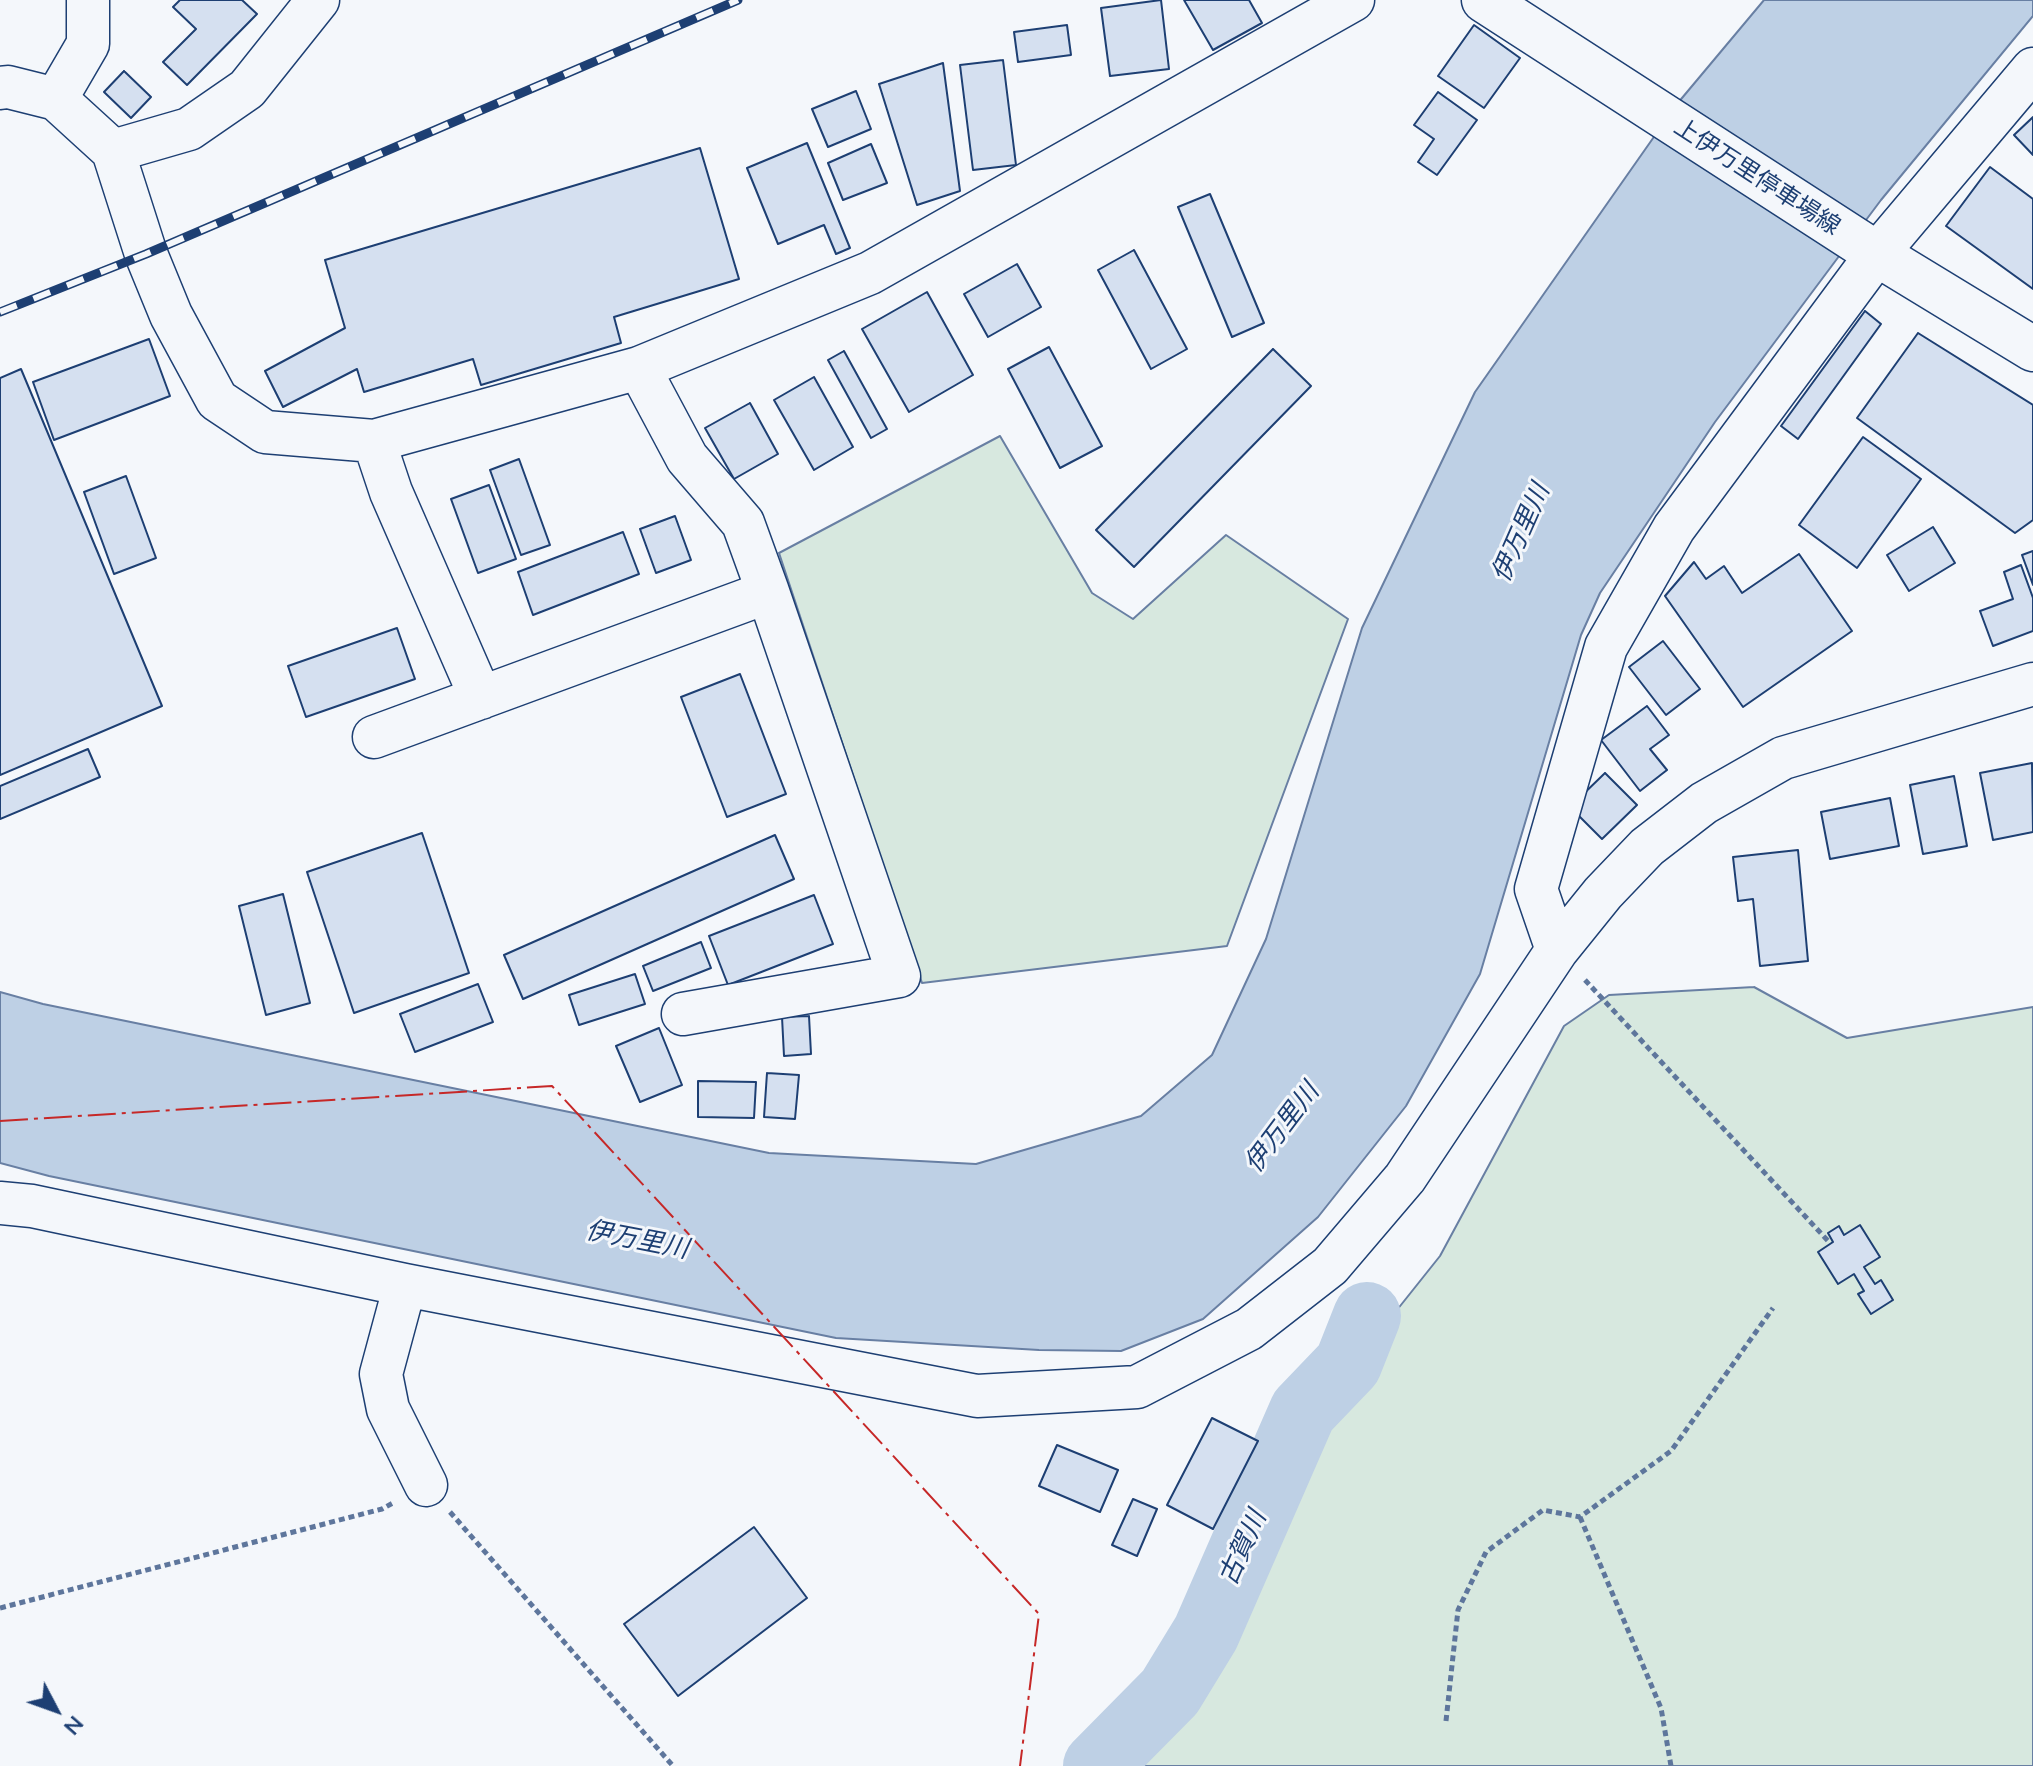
<!DOCTYPE html>
<html>
<head>
<meta charset="utf-8">
<style>
  body { margin:0 }
  #map { position:relative; width:2033px; height:1766px; overflow:hidden; background:#f4f7fb; font-family:Mulish,sans-serif }
  canvas { display:block }
  .north { position:absolute; left:16px; top:1670px; width:80px; height:80px; -webkit-text-stroke:6px #f4f7fb; paint-order:stroke; rotate:131deg; font-size:22px; font-weight:700; line-height:32px; text-align:center; color:#1d3f73 }
  .north::after { content:''; display:block; margin:auto; width:28px; height:36px; background:#1d3f73; clip-path:polygon(50% 0,100% 100%,50% 72%,0 100%) }
</style>
</head>
<body>
<div id="map">
<canvas width="2033" height="1766"></canvas>
<div class="north">N</div>
</div>
<script>
const ctx = document.querySelector('canvas').getContext('2d');
ctx.lineJoin = 'round';
function fillPath(path, color) { ctx.fillStyle = color; ctx.fill(path, 'evenodd'); }
const shape = rows => new Path2D(rows.map(r => 'M' + r).join(''));
function strokePath(path, color, width, dash) { ctx.strokeStyle = color; ctx.lineWidth = width; ctx.lineCap = dash ? 'butt' : 'round'; ctx.setLineDash(dash || []); ctx.stroke(path); }
function label(font, color, halo, rows, align = 'center') {
  ctx.font = font + ' Mulish,"Noto Sans JP",sans-serif'; ctx.lineWidth = 6; ctx.setLineDash([]); ctx.textBaseline = 'middle'; ctx.strokeStyle = halo; ctx.fillStyle = color; for (const [text, x, y, turn = 0] of rows) {
    ctx.save(); ctx.translate(x, y); ctx.rotate((+turn || 0) * Math.PI / 180); ctx.textAlign = isNaN(turn) ? turn : align; if (halo) ctx.strokeText(text, 0, 0); ctx.fillText(text, 0, 0); ctx.restore();
  }
}
const green = shape([
  [1000,436,1092,593,1133,619,1226,535,1348,619,1227,946,922,983,779,553,1000,436],
  [1754,987,1847,1038,2033,1007,2033,1766,1091,1766,1207,1647,1318,1409,1440,1256,1564,1026,1609,995,1754,987]
]);
fillPath(green, '#d7e8df');
strokePath(green, '#687fa3', 2);
const water = shape([
  [1764,0,2033,0,2033,16,1881,200,1715,422,1600,593,1581,635,1480,974,1406,1106,1318,1217,1203,1319,1121,1351,1039,1350,836,1338,49,1176,0,1163,0,992,43,1004,769,1153,976,1164,1141,1116,1212,1055,1266,939,1362,628,1475,392,1677,104,1764,0]
]);
fillPath(water, '#bed0e5');
strokePath(water, '#687fa3', 2);
strokePath(shape([
  [1097,1766,1170,1692,1206,1633,1303,1411,1348,1364,1367,1316]
]), '#bed0e5', 68);
const building = shape([
  [180,0,242,0,257,14,187,85,163,62,196,29,173,7,180,0],
  [1161,0,1169,69,1110,76,1101,8,1161,0],
  [1184,0,1249,0,1262,23,1213,50,1184,0],
  [1067,25,1071,55,1018,62,1014,32,1067,25],
  [1474,25,1520,58,1484,108,1438,76,1474,25],
  [1003,60,1016,165,973,170,960,65,1003,60],
  [943,63,960,191,917,205,879,84,943,63],
  [124,71,151,97,131,118,104,92,124,71],
  [856,91,871,129,828,147,812,109,856,91],
  [1438,92,1477,120,1437,175,1418,162,1434,139,1414,125,1438,92],
  [2033,117,2033,155,2014,135,2033,117],
  [807,143,850,248,836,254,824,225,778,244,747,168,807,143],
  [871,144,887,183,843,200,828,163,871,144],
  [700,148,739,279,614,317,621,343,481,385,473,359,364,392,357,369,283,407,265,371,345,328,325,260,700,148],
  [1990,167,2033,199,2033,289,1946,226,1990,167],
  [1210,194,1264,323,1232,337,1178,207,1210,194],
  [1134,250,1187,349,1151,369,1098,270,1134,250],
  [1017,264,1041,307,988,337,964,294,1017,264],
  [927,292,973,375,909,412,862,329,927,292],
  [1865,311,1881,324,1798,439,1781,426,1865,311],
  [1918,333,2033,405,2033,520,2015,533,1857,418,1918,333],
  [149,339,170,396,54,440,33,382,149,339],
  [1049,347,1102,446,1060,468,1008,369,1049,347],
  [1273,349,1311,386,1134,567,1096,530,1273,349],
  [844,351,887,429,871,438,828,360,844,351],
  [21,369,162,706,0,775,0,378,21,369],
  [814,377,853,447,814,470,774,400,814,377],
  [750,403,778,454,734,479,705,428,750,403],
  [1863,437,1921,479,1857,568,1799,525,1863,437],
  [519,459,550,545,521,555,490,470,519,459],
  [126,476,156,558,114,574,84,492,126,476],
  [489,485,516,559,478,573,451,499,489,485],
  [675,516,691,560,656,573,640,529,675,516],
  [1933,527,1955,563,1909,591,1887,555,1933,527],
  [623,532,639,574,533,615,518,572,623,532],
  [2033,551,2033,585,2022,555,2033,551],
  [1799,554,1852,631,1743,707,1665,596,1694,562,1706,579,1724,566,1742,593,1799,554],
  [2021,565,2033,598,2033,631,1993,646,1980,611,2013,599,2004,572,2021,565],
  [397,628,415,679,306,717,288,666,397,628],
  [1663,641,1700,689,1666,715,1629,667,1663,641],
  [740,674,786,794,727,817,681,697,740,674],
  [1647,706,1669,735,1650,749,1667,770,1640,791,1601,740,1647,706],
  [88,749,100,777,0,819,0,786,88,749],
  [2032,763,2033,832,1993,840,1980,773,2032,763],
  [1605,773,1637,805,1602,839,1570,807,1605,773],
  [1954,776,1967,846,1923,854,1910,785,1954,776],
  [1890,798,1899,846,1830,859,1821,812,1890,798],
  [422,833,469,973,354,1013,307,872,422,833],
  [775,835,794,879,523,999,504,955,775,835],
  [1798,850,1808,961,1760,966,1753,899,1738,901,1733,857,1798,850],
  [283,894,310,1003,266,1015,239,906,283,894],
  [814,895,833,944,728,985,709,936,814,895],
  [701,942,711,968,653,991,643,966,701,942],
  [635,974,645,1004,579,1025,569,995,635,974],
  [478,984,493,1022,415,1052,400,1014,478,984],
  [809,1016,811,1054,784,1056,782,1017,809,1016],
  [659,1028,682,1085,640,1102,616,1046,659,1028],
  [767,1073,799,1075,795,1119,764,1117,767,1073],
  [698,1081,756,1082,754,1118,698,1117,698,1081],
  [1860,1225,1880,1257,1864,1267,1875,1284,1881,1280,1893,1300,1871,1314,1858,1294,1864,1291,1854,1274,1838,1284,1818,1252,1833,1242,1828,1233,1839,1226,1844,1235,1860,1225],
  [1212,1418,1258,1441,1213,1529,1167,1505,1212,1418],
  [1057,1445,1118,1470,1100,1512,1039,1486,1057,1445],
  [1133,1499,1157,1509,1137,1556,1112,1545,1133,1499],
  [754,1527,807,1598,678,1696,624,1624,754,1527]
]);
fillPath(building, '#d5e0f0');
strokePath(building, '#1d3f73', 2);
const minor = shape([
  [0,88,8,87,56,99,113,151,146,254,171,315,217,400,265,432,374,441,639,368,870,273,1353,0],
  [56,99,88,44,88,0],
  [113,151,189,129,247,89,318,0],
  [639,368,687,458,743,523,768,592],
  [374,441,391,492,481,698],
  [374,737,768,592,899,976,683,1014],
  [1557,950,1536,889,1606,647,1674,528,1877,254,2033,69],
  [0,1203,32,1206,405,1285,977,1396,1137,1387,1249,1329,1330,1266,1405,1178,1557,950,1603,893,1647,847,1704,803,1783,758,2033,684],
  [405,1285,381,1374,388,1409,426,1485]
]);
const major = shape([
  [1484,0,1877,254,2033,349]
]);
strokePath(minor, '#1d3f73', 45);
strokePath(major, '#1d3f73', 47);
strokePath(shape([
  [1585,980,1830,1243],
  [450,1512,673,1766],
  [1580,1517,1661,1708,1671,1766],
  [0,1608,382,1509,393,1503],
  [1446,1721,1458,1610,1486,1552,1543,1510,1580,1517,1671,1451,1773,1308]
]), '#5e769c', 5, [6, 4]);
strokePath(minor, '#f4f7fb', 42);
strokePath(major, '#f4f7fb', 44);
const rail = shape([
  [0,312,146,254,738,0]
]);
strokePath(rail, '#1d3f73', 9);
strokePath(rail, '#f4f7fb', 6, [18]);
strokePath(shape([
  [0,1121,552,1086,1039,1614,1020,1766]
]), '#c62828', 2, [28, 6, 4, 6]);
label('24px', '#1d3f73', '#f4f7fb', [
  ["上伊万里停車場線",1757,177,33]
]);
label('italic 26px', '#1d3f73', '#f4f7fb', [
  ["伊万里川",1521,533,-66],
  ["伊万里川",1282,1128,-53],
  ["伊万里川",637,1240,11],
  ["古賀川",1243,1548,-66]
]);
</script>
</body>
</html>
